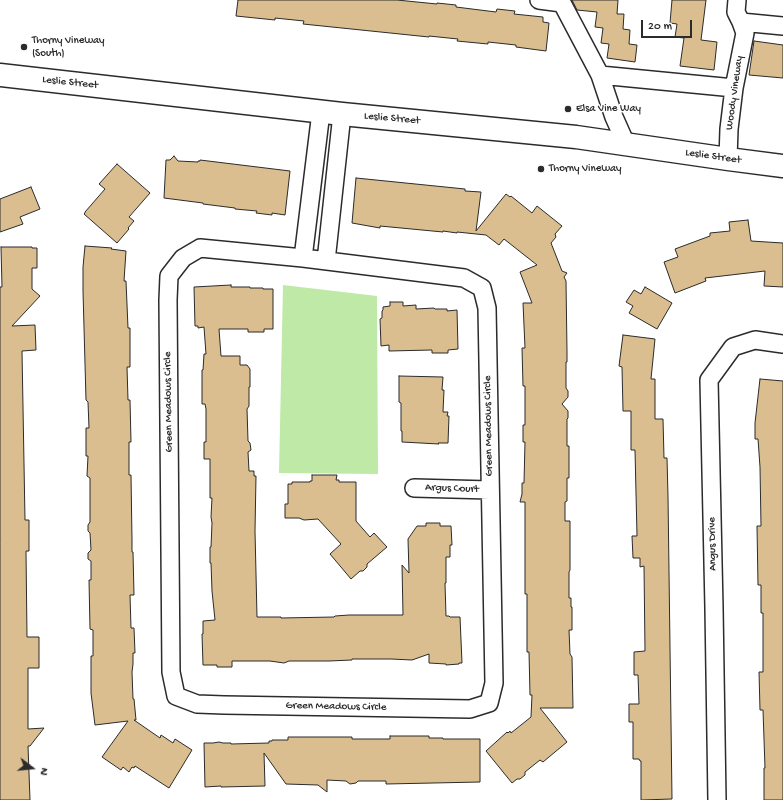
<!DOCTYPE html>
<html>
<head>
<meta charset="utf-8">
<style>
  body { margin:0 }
  #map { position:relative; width:783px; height:800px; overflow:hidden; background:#fff; font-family:"Gochi Hand",sans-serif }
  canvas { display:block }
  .north { position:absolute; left:12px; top:748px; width:40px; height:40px; -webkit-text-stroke:3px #fff; paint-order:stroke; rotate:106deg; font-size:11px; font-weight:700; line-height:16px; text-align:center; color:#2b2b2b }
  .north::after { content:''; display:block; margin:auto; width:14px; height:18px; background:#2b2b2b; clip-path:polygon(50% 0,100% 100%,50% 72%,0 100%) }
  .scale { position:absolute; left:641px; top:20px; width:51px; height:18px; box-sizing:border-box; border:2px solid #2b2b2b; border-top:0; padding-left:5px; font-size:12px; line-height:14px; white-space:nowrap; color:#2b2b2b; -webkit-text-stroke:3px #fff; paint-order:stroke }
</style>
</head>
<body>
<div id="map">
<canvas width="783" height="800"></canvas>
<div class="north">N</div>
<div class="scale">20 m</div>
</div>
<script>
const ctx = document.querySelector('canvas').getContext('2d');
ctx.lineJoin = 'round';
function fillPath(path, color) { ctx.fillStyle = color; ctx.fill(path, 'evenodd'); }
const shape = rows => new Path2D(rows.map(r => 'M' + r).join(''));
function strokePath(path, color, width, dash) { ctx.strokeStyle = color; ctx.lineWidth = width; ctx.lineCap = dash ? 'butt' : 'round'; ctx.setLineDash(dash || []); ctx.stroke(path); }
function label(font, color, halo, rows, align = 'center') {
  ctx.font = font + ' "Gochi Hand",sans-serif'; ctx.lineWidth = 3; ctx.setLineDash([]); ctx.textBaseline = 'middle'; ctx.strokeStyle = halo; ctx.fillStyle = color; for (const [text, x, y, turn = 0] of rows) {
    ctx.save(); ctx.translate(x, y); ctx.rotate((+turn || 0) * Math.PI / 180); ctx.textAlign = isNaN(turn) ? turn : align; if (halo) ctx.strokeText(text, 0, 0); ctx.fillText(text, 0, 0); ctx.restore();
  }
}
fillPath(shape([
  [283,285,377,296,378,474,279,473]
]), '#bfe9a6');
const building = shape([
  [238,0,397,0,437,4,437,3,456,5,456,7,496,12,497,9,515,11,514,14,543,17,543,22,549,23,546,51,516,47,516,45,488,42,488,44,457,41,458,39,429,36,429,37,303,24,304,21,275,18,275,20,236,16,238,0],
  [572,0,618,0,617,14,624,14,623,29,630,30,629,44,637,45,635,62,607,58,609,44,601,43,603,28,595,27,597,12,577,10,572,0],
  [672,0,706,0,701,40,717,42,714,70,680,66,684,38,675,37,677,24,670,23,672,0],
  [754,41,783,45,783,78,749,75,754,41],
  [174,156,178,161,198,162,198,161,200,161,200,160,290,171,285,215,272,213,272,215,256,213,257,211,235,209,235,208,203,204,203,203,164,198,166,160,170,160,174,156],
  [117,164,150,193,129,217,134,221,128,228,129,229,117,243,84,214,85,213,85,212,105,189,99,184,117,164],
  [356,178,465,189,465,191,481,192,476,231,506,194,510,197,511,196,532,213,537,206,562,226,555,234,556,237,551,243,562,271,567,273,564,277,566,281,567,352,567,362,566,362,566,388,568,391,568,397,562,404,568,411,568,418,567,419,567,446,569,446,569,478,567,478,567,501,565,502,565,521,570,521,570,570,569,572,569,598,571,598,571,607,572,607,572,630,569,630,570,654,572,657,573,708,540,708,567,742,543,762,540,760,525,772,525,775,520,779,517,779,512,783,486,751,507,732,508,733,510,731,511,733,531,717,532,695,530,695,529,652,527,652,527,594,525,594,525,502,520,502,522,494,522,483,524,483,525,442,523,442,523,425,525,425,525,386,523,386,522,348,525,348,523,303,532,303,520,272,537,265,504,239,499,245,486,235,457,232,457,233,443,231,443,232,380,226,380,228,352,223,356,178],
  [31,187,40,209,20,217,23,224,0,232,0,199,31,187],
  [748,220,751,241,783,243,783,287,764,286,765,271,705,278,706,281,675,293,664,262,678,257,675,249,710,236,710,233,730,231,729,222,748,220],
  [85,246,112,248,111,249,126,251,124,281,126,281,128,328,130,328,130,367,127,367,128,400,130,400,131,442,129,442,129,475,131,475,132,540,132,552,133,552,134,595,130,595,131,628,134,628,135,653,133,653,133,664,132,672,133,699,134,699,136,720,134,720,160,738,161,735,173,743,175,739,192,750,169,788,135,766,134,768,132,767,129,772,123,767,121,770,102,757,128,721,95,725,91,693,91,656,93,656,93,630,90,629,89,580,91,580,91,561,88,559,88,553,91,550,90,533,88,531,88,525,90,522,90,478,87,476,88,456,86,456,86,428,89,428,88,402,86,400,83,291,83,267,85,246],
  [1,247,32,247,32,248,37,248,37,268,32,268,32,289,40,296,12,326,35,325,36,350,22,351,25,520,29,520,29,551,26,551,27,637,39,637,39,668,28,668,28,729,44,728,30,746,28,746,30,800,0,800,0,287,2,287,1,247],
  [231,285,231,287,250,287,250,288,263,288,263,289,273,289,273,329,264,329,264,332,248,332,248,329,219,329,221,356,240,356,240,365,247,365,250,369,250,387,249,387,249,406,247,409,248,441,250,443,251,450,248,452,249,471,254,471,254,476,256,476,255,531,257,617,281,617,281,618,334,617,335,616,349,615,403,615,402,565,409,573,408,539,417,526,426,526,426,523,440,523,440,526,451,526,452,545,450,545,450,557,446,557,446,583,445,583,446,616,449,616,450,617,460,617,462,663,459,663,459,664,446,665,446,664,429,663,429,654,412,660,391,659,352,659,352,660,329,661,289,661,284,663,270,661,232,661,232,667,217,667,217,665,203,665,202,634,203,634,203,621,215,620,212,591,211,563,210,563,210,547,211,547,212,523,211,517,212,498,210,498,210,459,204,459,204,442,206,442,206,409,205,404,202,404,202,370,203,370,204,354,206,354,204,327,198,328,198,326,195,326,194,287,231,285],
  [645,287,672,303,657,329,629,313,633,306,626,302,634,290,641,294,645,287],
  [390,302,403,302,403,306,416,305,416,309,434,308,435,309,447,309,447,311,457,310,458,349,448,350,448,353,432,353,432,350,389,351,389,345,381,346,380,319,382,318,382,311,383,310,383,307,390,306,390,302],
  [623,335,655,339,651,379,655,379,655,419,663,419,664,458,667,458,668,496,672,799,641,800,641,761,640,761,639,759,633,759,633,722,629,722,629,704,639,704,638,675,634,675,634,652,645,651,644,566,640,567,640,558,633,558,632,536,637,536,635,450,631,450,631,411,623,411,622,367,619,366,623,335],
  [399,376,443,377,442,390,444,390,443,412,448,412,447,416,449,416,448,443,438,443,439,444,402,442,402,431,401,431,401,403,399,402,399,376],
  [760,379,783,381,783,800,764,800,764,768,765,768,763,710,760,710,759,672,763,672,763,613,761,613,761,585,758,585,757,526,761,526,760,467,758,439,755,439,755,423,760,379],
  [312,475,337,475,336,480,339,480,339,482,356,482,356,521,370,537,374,533,387,547,367,564,367,567,363,571,360,571,351,579,330,554,341,544,318,519,304,520,299,518,285,518,285,504,288,504,288,484,292,484,292,482,310,482,310,481,312,481,312,475],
  [390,736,429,736,429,738,443,738,443,739,480,739,480,782,386,784,386,781,358,781,356,783,350,784,346,781,327,780,327,792,318,785,286,784,264,753,265,786,221,787,221,786,205,787,204,743,213,743,219,742,223,743,231,743,231,744,269,743,269,741,272,741,272,740,288,740,288,737,352,737,352,739,390,739,390,736]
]);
fillPath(building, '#dbbe8f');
strokePath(building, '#2b2b2b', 1);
const street = shape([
  [539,0,562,3,600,75,614,117,626,144],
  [737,0,736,12,741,22],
  [600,75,734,88],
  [728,159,729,129,734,88,745,33,741,22,783,26],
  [200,248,303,258,464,278,482,288,487,308,494,683,489,703,470,709,224,705,197,704,176,696,171,672,168,300,169,276,183,258,200,248],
  [303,258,321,112],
  [326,261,342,114],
  [414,488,490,490],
  [717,800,714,608,709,380,733,347,755,340,783,344]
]);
const secondary = shape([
  [0,75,342,114,576,137,728,159,783,166]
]);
strokePath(street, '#2b2b2b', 20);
strokePath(secondary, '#2b2b2b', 25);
strokePath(street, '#fff', 17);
strokePath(secondary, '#fff', 22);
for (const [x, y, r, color] of [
  [24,47,4,"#2b2b2b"],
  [568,109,4,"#2b2b2b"],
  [541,169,4,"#2b2b2b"]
]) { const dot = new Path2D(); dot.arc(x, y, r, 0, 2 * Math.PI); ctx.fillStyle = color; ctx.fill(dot); strokePath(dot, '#fff', 1.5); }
label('11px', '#2b2b2b', '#fff', [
  ["Thorny Vineway",32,41],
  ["(South)",32,54],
  ["Elsa Vine Way",576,109],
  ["Thorny Vineway",549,169]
], 'left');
label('11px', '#2b2b2b', '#fff', [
  ["Leslie Street",70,83,6],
  ["Woody Vineway",735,93,-82],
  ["Leslie Street",392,119,5],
  ["Leslie Street",713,157,8],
  ["Green Meadows Circle",169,402,-91],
  ["Green Meadows Circle",489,426,-91],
  ["Argus Court",452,489,2],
  ["Angus Drive",713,544,-91],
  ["Green Meadows Circle",336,707,1]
]);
</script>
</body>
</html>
